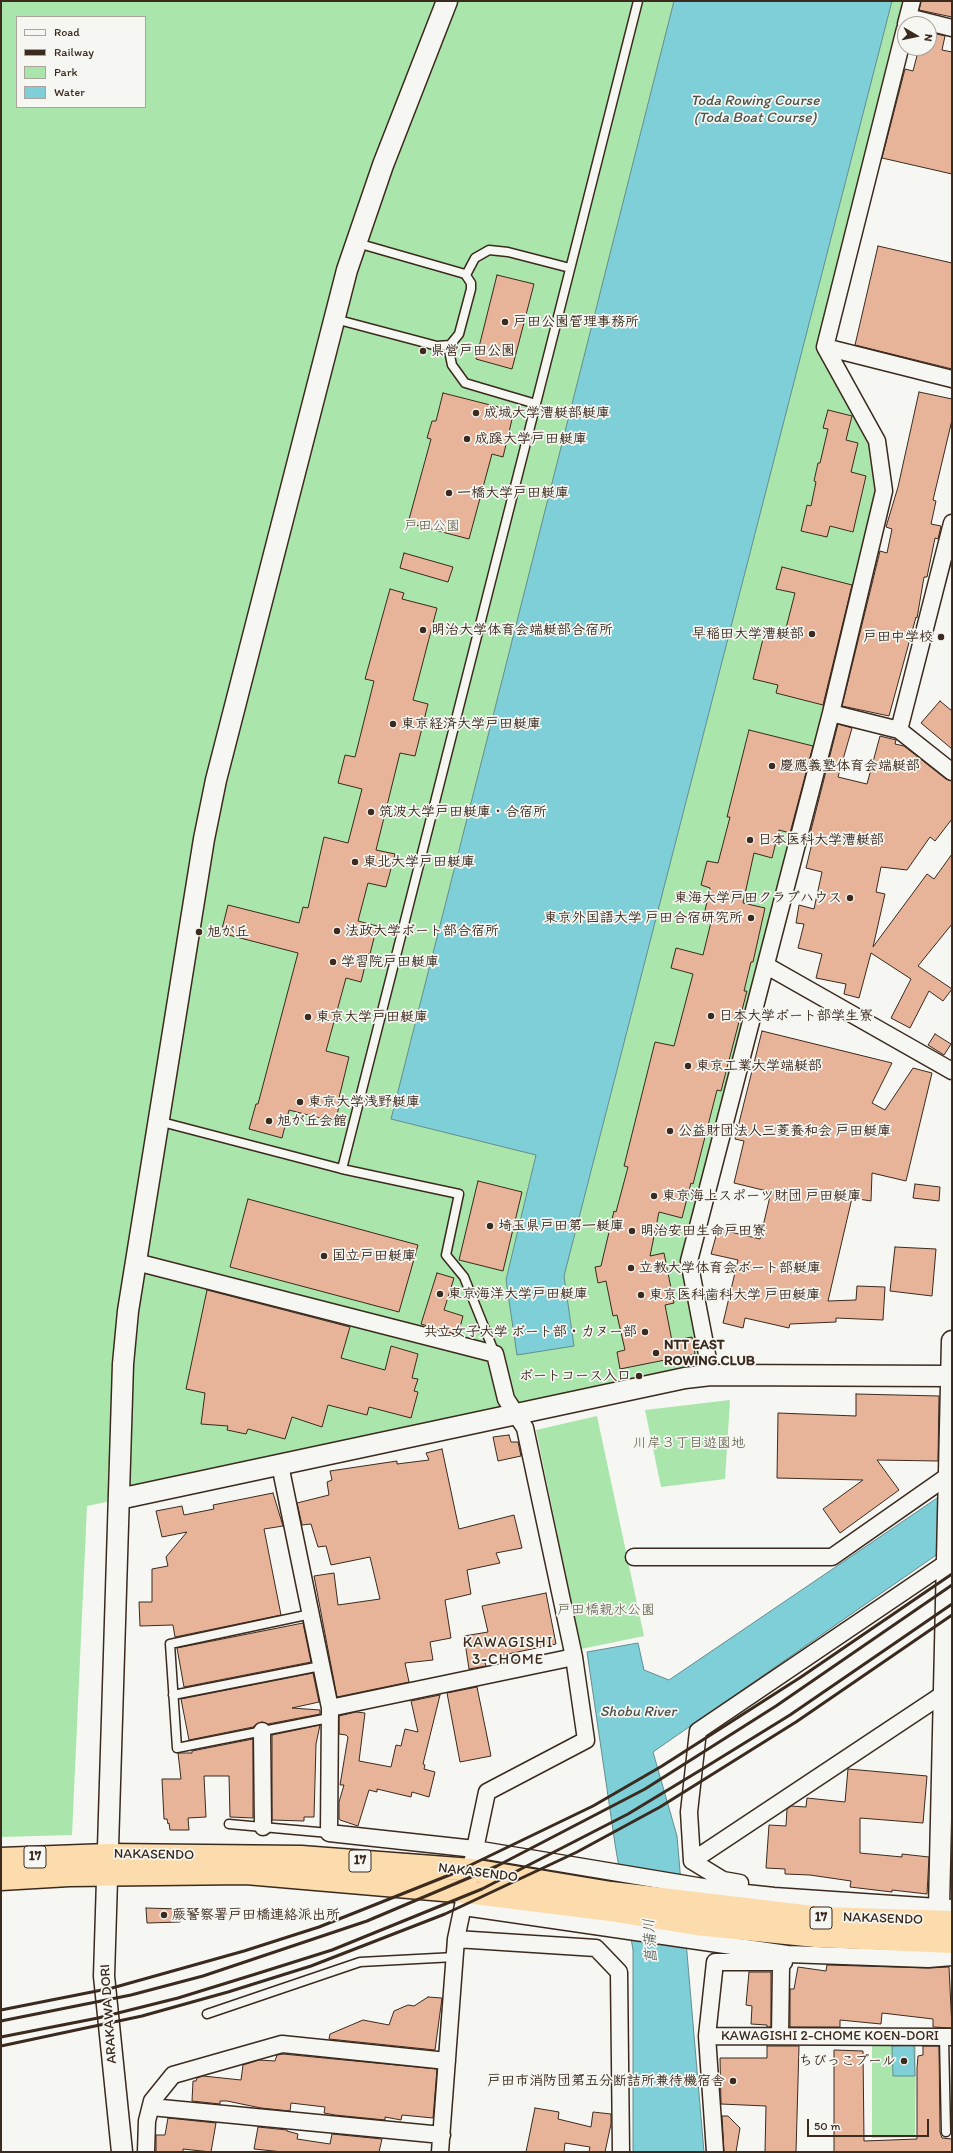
<!DOCTYPE html>
<html>
<head>
<meta charset="utf-8">
<style>
  body { margin:0 }
  #map { position:relative; width:953px; height:2153px; overflow:hidden; background:#f6f6f2; font-family:Itim,sans-serif }
  canvas { display:block }
  .frame { position:absolute; inset:0; border:2px solid #3b2a1e; pointer-events:none }
  .legend { position:absolute; left:16px; top:16px; width:130px; height:92px; box-sizing:border-box; background:#f6f6f2; border:1px solid #aba49d; margin:0; padding:5px 7px; list-style:none; font-size:12px; color:#3b2a1e }
  .legend li { display:flex; align-items:center; gap:8px; height:20px }
  .legend b { width:20px; border:1px solid #aba49d }
  .north { position:absolute; left:897px; top:16px; width:40px; height:40px; box-sizing:border-box; background:#f6f6f2; border:1px solid #aba49d; border-radius:50%; rotate:99deg; font-size:11px; font-weight:700; line-height:16px; text-align:center; color:#3b2a1e }
  .north::after { content:''; display:block; margin:auto; width:14px; height:18px; background:#3b2a1e; clip-path:polygon(50% 0,100% 100%,50% 72%,0 100%) }
  .scale { position:absolute; left:807px; top:2119px; width:122px; height:18px; box-sizing:border-box; border:2px solid #3b2a1e; border-top:0; padding-left:5px; font-size:12px; line-height:14px; white-space:nowrap; color:#3b2a1e; -webkit-text-stroke:3px #f6f6f2; paint-order:stroke }
</style>
</head>
<body>
<div id="map">
<canvas width="953" height="2153"></canvas>
<div class="frame"></div>
<ul class="legend">
<li><b style="height:5px;background:#f6f6f2"></b>Road</li>
<li><b style="height:5px;background:#3b2a1e"></b>Railway</li>
<li><b style="height:11px;background:#aae6ab"></b>Park</li>
<li><b style="height:11px;background:#7fcfd9"></b>Water</li>
</ul>
<div class="north">N</div>
<div class="scale">50 m</div>
</div>
<script>
const ctx = document.querySelector('canvas').getContext('2d');
ctx.lineJoin = 'round';
function fillPath(path, color) { ctx.fillStyle = color; ctx.fill(path, 'evenodd'); }
const shape = rows => new Path2D(rows.map(r => 'M' + r).join(''));
function strokePath(path, color, width, dash) { ctx.strokeStyle = color; ctx.lineWidth = width; ctx.lineCap = dash ? 'butt' : 'round'; ctx.setLineDash(dash || []); ctx.stroke(path); }
function label(font, color, halo, rows, align = 'center') {
  ctx.font = font + ' Itim,"Klee One",sans-serif'; ctx.lineWidth = 3.5; ctx.setLineDash([]); ctx.textBaseline = 'middle'; ctx.strokeStyle = halo; ctx.fillStyle = color; for (const [text, x, y, turn = 0] of rows) {
    ctx.save(); ctx.translate(x, y); ctx.rotate((+turn || 0) * Math.PI / 180); ctx.textAlign = isNaN(turn) ? turn : align; if (halo) ctx.strokeText(text, 0, 0); ctx.fillText(text, 0, 0); ctx.restore();
  }
}
fillPath(shape([
  [1,1,912,1,825,347,877,441,881,504,689,1261,711,1375,87,1506,72,1835,1,1837],
  [17,17,145,17,145,107,17,107],
  [730,1400,725,1479,661,1487,645,1410],
  [597,1416,644,1636,581,1649,536,1430],
  [872,2043,916,2043,915,2137,872,2138]
]), '#aae6ab');
const water = shape([
  [674,1,892,1,564,1276,574,1346,517,1355,506,1280,536,1155,391,1119,674,1],
  [952,1488,952,1544,653,1752,677,1836,704,2152,633,2152,633,1950,615,1844,587,1652,638,1643,644,1670,669,1680,952,1488],
  [914,2045,915,2076,893,2076,892,2046,914,2045]
]);
fillPath(water, '#7fcfd9');
strokePath(water, '#648d8e', 1);
const building = shape([
  [921,1,952,1,952,17,919,10,921,1],
  [929,32,945,36,942,50,952,52,952,174,882,158,905,69,913,71,919,48,929,48,929,32],
  [878,246,952,263,952,369,855,345,878,246],
  [497,275,534,284,512,369,476,359,497,275],
  [919,392,952,399,952,420,933,500,936,501,931,524,941,526,938,539,935,538,927,577,924,577,917,618,916,617,889,716,842,706,880,551,887,553,892,529,886,527,898,487,919,392],
  [443,393,514,411,503,457,492,454,469,539,408,523,431,439,427,438,432,421,436,421,443,393],
  [828,410,852,416,846,440,858,443,851,472,866,476,853,532,830,526,827,537,801,531,807,505,811,506,816,482,814,481,818,463,820,463,828,429,823,428,828,410],
  [404,553,453,567,448,582,400,568,404,553],
  [782,567,852,585,823,705,776,693,778,685,753,679,765,631,784,636,795,593,776,589,782,567],
  [390,589,404,593,402,599,437,608,413,700,428,704,415,756,400,753,376,850,395,854,386,887,368,883,358,921,377,926,370,954,368,954,361,982,346,978,326,1051,349,1057,338,1102,340,1103,335,1122,289,1110,282,1138,249,1129,256,1104,258,1104,298,953,221,933,228,905,299,923,303,907,308,908,324,837,348,843,362,789,338,783,345,755,355,757,374,681,365,679,390,589],
  [940,701,952,711,952,749,921,723,940,701],
  [838,724,852,728,838,777,867,784,880,736,896,740,895,744,904,746,946,779,952,781,952,819,935,841,930,837,907,870,881,867,876,892,885,894,873,947,927,874,934,879,952,854,952,924,918,966,952,989,943,1001,929,991,910,1028,891,1018,911,979,871,953,859,998,844,994,846,984,816,978,822,954,798,948,804,924,796,923,799,905,814,909,822,872,806,868,813,839,809,838,838,724],
  [749,730,813,746,790,833,779,830,772,858,754,853,743,903,765,908,753,962,751,962,744,991,747,991,721,1091,717,1090,693,1184,691,1183,682,1218,659,1212,650,1256,664,1253,674,1303,665,1305,672,1341,692,1337,695,1354,620,1369,617,1352,625,1350,617,1315,613,1316,606,1281,598,1283,595,1267,601,1266,614,1211,616,1212,628,1167,624,1166,655,1042,674,1046,693,974,671,968,676,948,703,955,711,922,703,920,710,888,701,885,707,861,718,863,730,817,727,817,749,730],
  [762,1031,892,1063,872,1103,885,1110,913,1068,932,1073,906,1181,872,1173,871,1201,852,1198,828,1301,856,1300,857,1286,885,1287,883,1320,836,1318,836,1322,790,1324,789,1328,745,1318,743,1328,723,1323,738,1260,711,1254,718,1229,760,1239,771,1192,734,1183,744,1141,735,1139,762,1031],
  [935,1034,951,1044,944,1055,928,1045,935,1034],
  [478,1181,522,1192,503,1271,459,1260,478,1181],
  [915,1184,940,1187,939,1201,913,1198,915,1184],
  [248,1199,418,1245,399,1312,230,1267,248,1199],
  [895,1247,936,1249,932,1296,890,1291,895,1247],
  [437,1273,454,1278,444,1310,463,1316,458,1335,421,1324,437,1273],
  [207,1290,350,1327,341,1358,385,1370,391,1346,418,1354,412,1378,418,1379,414,1391,418,1392,411,1418,369,1407,367,1415,328,1405,322,1427,292,1417,285,1439,248,1429,246,1434,227,1430,228,1426,201,1424,205,1393,186,1389,207,1290],
  [856,1394,939,1396,938,1461,877,1460,899,1490,840,1533,823,1509,863,1480,777,1478,778,1413,856,1416,856,1394],
  [509,1435,511,1442,518,1442,521,1456,498,1461,493,1437,509,1435],
  [442,1449,459,1529,514,1515,522,1548,496,1553,500,1563,467,1570,471,1594,445,1600,451,1638,430,1642,433,1660,405,1663,409,1682,337,1697,314,1576,334,1573,338,1605,380,1599,370,1557,331,1565,326,1546,318,1547,311,1524,302,1525,297,1503,329,1495,327,1482,332,1480,330,1471,397,1461,397,1464,429,1460,426,1453,442,1449],
  [273,1493,283,1526,264,1529,281,1615,175,1637,173,1625,140,1626,139,1602,152,1602,152,1569,168,1566,166,1557,187,1532,162,1537,156,1511,182,1506,184,1515,214,1509,213,1505,273,1493],
  [546,1593,556,1644,484,1659,486,1666,469,1669,464,1636,488,1632,482,1606,546,1593],
  [303,1623,311,1662,184,1687,177,1648,303,1623],
  [313,1673,319,1702,292,1708,320,1710,320,1714,268,1724,262,1722,253,1727,189,1740,181,1699,313,1673],
  [477,1687,491,1756,460,1762,447,1693,477,1687],
  [440,1695,423,1764,425,1765,424,1769,435,1772,429,1797,412,1792,411,1797,377,1789,377,1792,369,1790,358,1826,340,1820,339,1818,339,1802,344,1785,340,1785,348,1737,346,1735,339,1734,339,1716,356,1712,365,1713,359,1761,391,1767,396,1745,401,1746,405,1729,418,1732,411,1701,440,1695],
  [320,1725,316,1744,314,1817,304,1817,304,1821,272,1820,272,1735,320,1725],
  [253,1739,253,1818,230,1817,229,1776,204,1776,206,1817,188,1818,189,1830,170,1830,169,1823,168,1824,167,1819,164,1819,162,1779,181,1779,178,1753,192,1753,192,1751,253,1739],
  [848,1769,927,1776,923,1823,860,1818,860,1853,902,1857,902,1854,929,1857,927,1894,892,1890,892,1892,850,1887,851,1881,810,1875,785,1874,785,1869,766,1868,769,1825,786,1826,787,1809,791,1806,806,1807,807,1798,845,1802,848,1769],
  [146,1908,181,1909,180,1922,147,1923,146,1908],
  [827,1965,928,1968,949,1967,952,2028,933,2027,933,2019,882,2013,881,2024,840,2020,840,2027,790,2027,790,1989,794,1989,798,1967,826,1971,827,1965],
  [749,1972,771,1972,771,2027,767,2027,767,2025,751,2024,752,2006,746,2005,749,1972],
  [428,1997,442,1998,435,2050,329,2039,330,2034,363,2020,389,2025,394,2011,408,2005,414,2006,428,1997],
  [767,2046,799,2046,796,2152,765,2152,766,2106,721,2104,720,2058,767,2058,767,2046],
  [923,2046,939,2046,940,2132,942,2138,952,2139,952,2152,834,2152,834,2050,863,2051,864,2141,917,2139,917,2068,918,2056,923,2055,923,2046],
  [283,2054,437,2069,433,2118,402,2115,401,2120,385,2117,385,2120,335,2115,324,2113,325,2107,291,2103,290,2111,261,2108,227,2101,220,2101,220,2104,192,2101,193,2081,196,2081,197,2078,203,2076,241,2080,243,2065,259,2060,275,2061,277,2055,283,2054],
  [535,2108,559,2112,558,2119,591,2127,593,2112,611,2114,611,2124,605,2152,589,2152,590,2147,565,2143,564,2152,526,2152,535,2108],
  [722,2116,728,2116,740,2128,736,2152,724,2152,722,2116],
  [168,2118,216,2123,211,2152,183,2149,183,2152,156,2152,156,2135,165,2135,168,2118],
  [258,2127,287,2130,287,2131,298,2134,297,2139,330,2144,332,2134,382,2139,379,2152,283,2152,254,2149,258,2127]
]);
fillPath(building, '#e7b499');
strokePath(building, '#3b2a1e', 1);
const service = shape([
  [466,275,475,258,489,250,508,252,570,268],
  [335,319,437,346,450,345,459,334,471,289,471,283,465,274,357,243],
  [448,346,452,365,465,383,536,404],
  [158,1121,342,1169,459,1194,446,1255,464,1277,495,1354],
  [342,1169,638,1],
  [311,1614,170,1644,177,1748,329,1718],
  [173,1695,321,1666],
  [229,1824,329,1833],
  [207,2014,360,1962,455,1957],
  [944,2037,946,2132]
]);
const minor = shape([
  [908,17,952,28],
  [906,24,912,1],
  [825,347,952,379],
  [831,713,899,730,952,772],
  [899,730,952,523],
  [767,966,952,1071],
  [136,1262,495,1354,506,1399,525,1428,574,1657,586,1740,487,1792,456,1939,440,2152],
  [711,1375,689,1261,831,713,884,491,877,441,825,347,905,29],
  [280,1465,330,1708,329,1833,475,1849,727,1891,774,1896,952,1908],
  [634,1557,832,1557,952,1473],
  [330,1708,574,1657],
  [262,1731,263,1827],
  [692,1861,951,1689],
  [740,1883,723,1880,692,1861,689,1812,698,1731,952,1559],
  [464,1907,787,1954],
  [456,1939,596,1948,619,1972,621,2152],
  [707,2036,952,2037],
  [780,2036,781,1967,787,1954,928,1959,952,1957],
  [151,2107,442,2135],
  [146,2152,147,2121,152,2101,173,2075,282,2044,447,2061],
  [715,2152,707,2036,715,1962,784,1962]
]);
const tertiary = shape([
  [119,1499,685,1378,711,1375,952,1376],
  [939,1907,952,1341],
  [122,2152,104,1976,123,1364,128,1311,204,839,216,780,347,270,383,165,447,1]
]);
const trunk = shape([
  [1,1859,108,1855,301,1857,472,1870,611,1893,821,1918,952,1922],
  [1,1879,69,1875,246,1873,467,1892,610,1910,696,1924,816,1936,952,1942]
]);
strokePath(service, '#3b2a1e', 11);
strokePath(minor, '#3b2a1e', 19);
strokePath(tertiary, '#3b2a1e', 23);
strokePath(trunk, '#3b2a1e', 25);
strokePath(service, '#f6f6f2', 8);
strokePath(minor, '#f6f6f2', 16);
strokePath(tertiary, '#f6f6f2', 20);
strokePath(trunk, '#fcdcac', 22);
strokePath(shape([
  [1,2010,112,1988,244,1951,319,1927,452,1874,593,1806,662,1766,801,1677,952,1574],
  [1,2021,131,1995,203,1976,367,1921,497,1866,645,1789,776,1706,952,1585],
  [1,2037,98,2018,178,1998,259,1973,332,1950,482,1889,628,1814,704,1768,790,1715,952,1604],
  [1,2046,142,2016,228,1992,311,1966,445,1914,577,1852,660,1807,796,1722,952,1615]
]), '#3b2a1e', 3);
for (const [x, y, r, color] of [
  [505,322,4,"#3b2a1e"],
  [423,351,4,"#3b2a1e"],
  [476,413,4,"#3b2a1e"],
  [467,439,4,"#3b2a1e"],
  [449,493,4,"#3b2a1e"],
  [423,630,4,"#3b2a1e"],
  [812,634,4,"#3b2a1e"],
  [941,637,4,"#3b2a1e"],
  [393,724,4,"#3b2a1e"],
  [772,766,4,"#3b2a1e"],
  [371,812,4,"#3b2a1e"],
  [750,840,4,"#3b2a1e"],
  [355,862,4,"#3b2a1e"],
  [850,898,4,"#3b2a1e"],
  [751,918,4,"#3b2a1e"],
  [337,931,4,"#3b2a1e"],
  [199,932,4,"#3b2a1e"],
  [333,962,4,"#3b2a1e"],
  [711,1016,4,"#3b2a1e"],
  [308,1017,4,"#3b2a1e"],
  [688,1066,4,"#3b2a1e"],
  [300,1102,4,"#3b2a1e"],
  [269,1121,4,"#3b2a1e"],
  [670,1131,4,"#3b2a1e"],
  [654,1196,4,"#3b2a1e"],
  [490,1226,4,"#3b2a1e"],
  [632,1231,4,"#3b2a1e"],
  [324,1256,4,"#3b2a1e"],
  [631,1268,4,"#3b2a1e"],
  [440,1294,4,"#3b2a1e"],
  [641,1295,4,"#3b2a1e"],
  [645,1332,4,"#3b2a1e"],
  [656,1353,4,"#3b2a1e"],
  [639,1376,4,"#3b2a1e"],
  [164,1915,4,"#3b2a1e"],
  [904,2061,4,"#3b2a1e"],
  [733,2081,4,"#3b2a1e"]
]) { const dot = new Path2D(); dot.arc(x, y, r, 0, 2 * Math.PI); ctx.fillStyle = color; ctx.fill(dot); strokePath(dot, '#f6f6f2', 1.5); }
for (const [x, y, w] of [
  [35,1857,22],
  [360,1861,22],
  [821,1918,22]
]) { const box = new Path2D(); box.roundRect(x - w / 2, y - 11, w, 22, 3); ctx.fillStyle = '#f6f6f2'; ctx.fill(box); strokePath(box, '#3b2a1e', 1); }
label('bold 13px', '#3b2a1e', null, [
  ["17",35,1857],
  ["17",360,1861],
  ["17",821,1918]
]);
label('bold 14px', '#3b2a1e', '#f6f6f2', [
  ["戸田公園管理事務所",513,322],
  ["県営戸田公園",431,351],
  ["成城大学漕艇部艇庫",484,413],
  ["成蹊大学戸田艇庫",475,439],
  ["一橋大学戸田艇庫",457,493],
  ["明治大学体育会端艇部合宿所",431,630],
  ["早稲田大学漕艇部",804,634,"right"],
  ["戸田中学校",933,637,"right"],
  ["東京経済大学戸田艇庫",401,724],
  ["慶應義塾体育会端艇部",780,766],
  ["筑波大学戸田艇庫・合宿所",379,812],
  ["日本医科大学漕艇部",758,840],
  ["東北大学戸田艇庫",363,862],
  ["東海大学戸田クラブハウス",842,898,"right"],
  ["東京外国語大学 戸田合宿研究所",743,918,"right"],
  ["法政大学ボート部合宿所",345,931],
  ["旭が丘",207,932],
  ["学習院戸田艇庫",341,962],
  ["日本大学ボート部学生寮",719,1016],
  ["東京大学戸田艇庫",316,1017],
  ["東京工業大学端艇部",696,1066],
  ["東京大学浅野艇庫",308,1102],
  ["旭が丘会館",277,1121],
  ["公益財団法人三菱養和会 戸田艇庫",678,1131],
  ["東京海上スポーツ財団 戸田艇庫",662,1196],
  ["埼玉県戸田第一艇庫",498,1226],
  ["明治安田生命戸田寮",640,1231],
  ["国立戸田艇庫",332,1256],
  ["立教大学体育会ボート部艇庫",639,1268],
  ["東京海洋大学戸田艇庫",448,1294],
  ["東京医科歯科大学 戸田艇庫",649,1295],
  ["共立女子大学 ボート部・カヌー部",637,1332,"right"],
  ["NTT EAST",664,1345],
  ["ROWING CLUB",664,1361],
  ["ボートコース入口",631,1376,"right"],
  ["蕨警察署戸田橋連絡派出所",172,1915],
  ["ちびっこプール",896,2061,"right"],
  ["戸田市消防団第五分断詰所兼待機宿舎",725,2081,"right"]
], 'left');
label('14px', '#575941', '#f6f6f2', [
  ["戸田公園",432,526],
  ["川岸３丁目遊園地",689,1443],
  ["戸田橋親水公園",606,1610]
]);
label('14px', '#3b2a1e', '#f6f6f2', [
  ["NAKASENDO",154,1855,1],
  ["NAKASENDO",478,1873,7],
  ["NAKASENDO",883,1919,2],
  ["ARAKAWA DORI",109,2014,-94],
  ["KAWAGISHI 2-CHOME KOEN-DORI",830,2036]
]);
label('italic 15px', '#4c534d', '#f6f6f2', [
  ["Toda Rowing Course",755,101],
  ["(Toda Boat Course)",755,118],
  ["Shobu River",638,1712],
  ["菖蒲川",651,1941,-93]
]);
ctx.letterSpacing = '1px';
label('15px', '#3b2a1e', '#f6f6f2', [
  ["KAWAGISHI",508,1643],
  ["3-CHOME",508,1660]
]);
ctx.letterSpacing = '0px';
</script>
</body>
</html>
